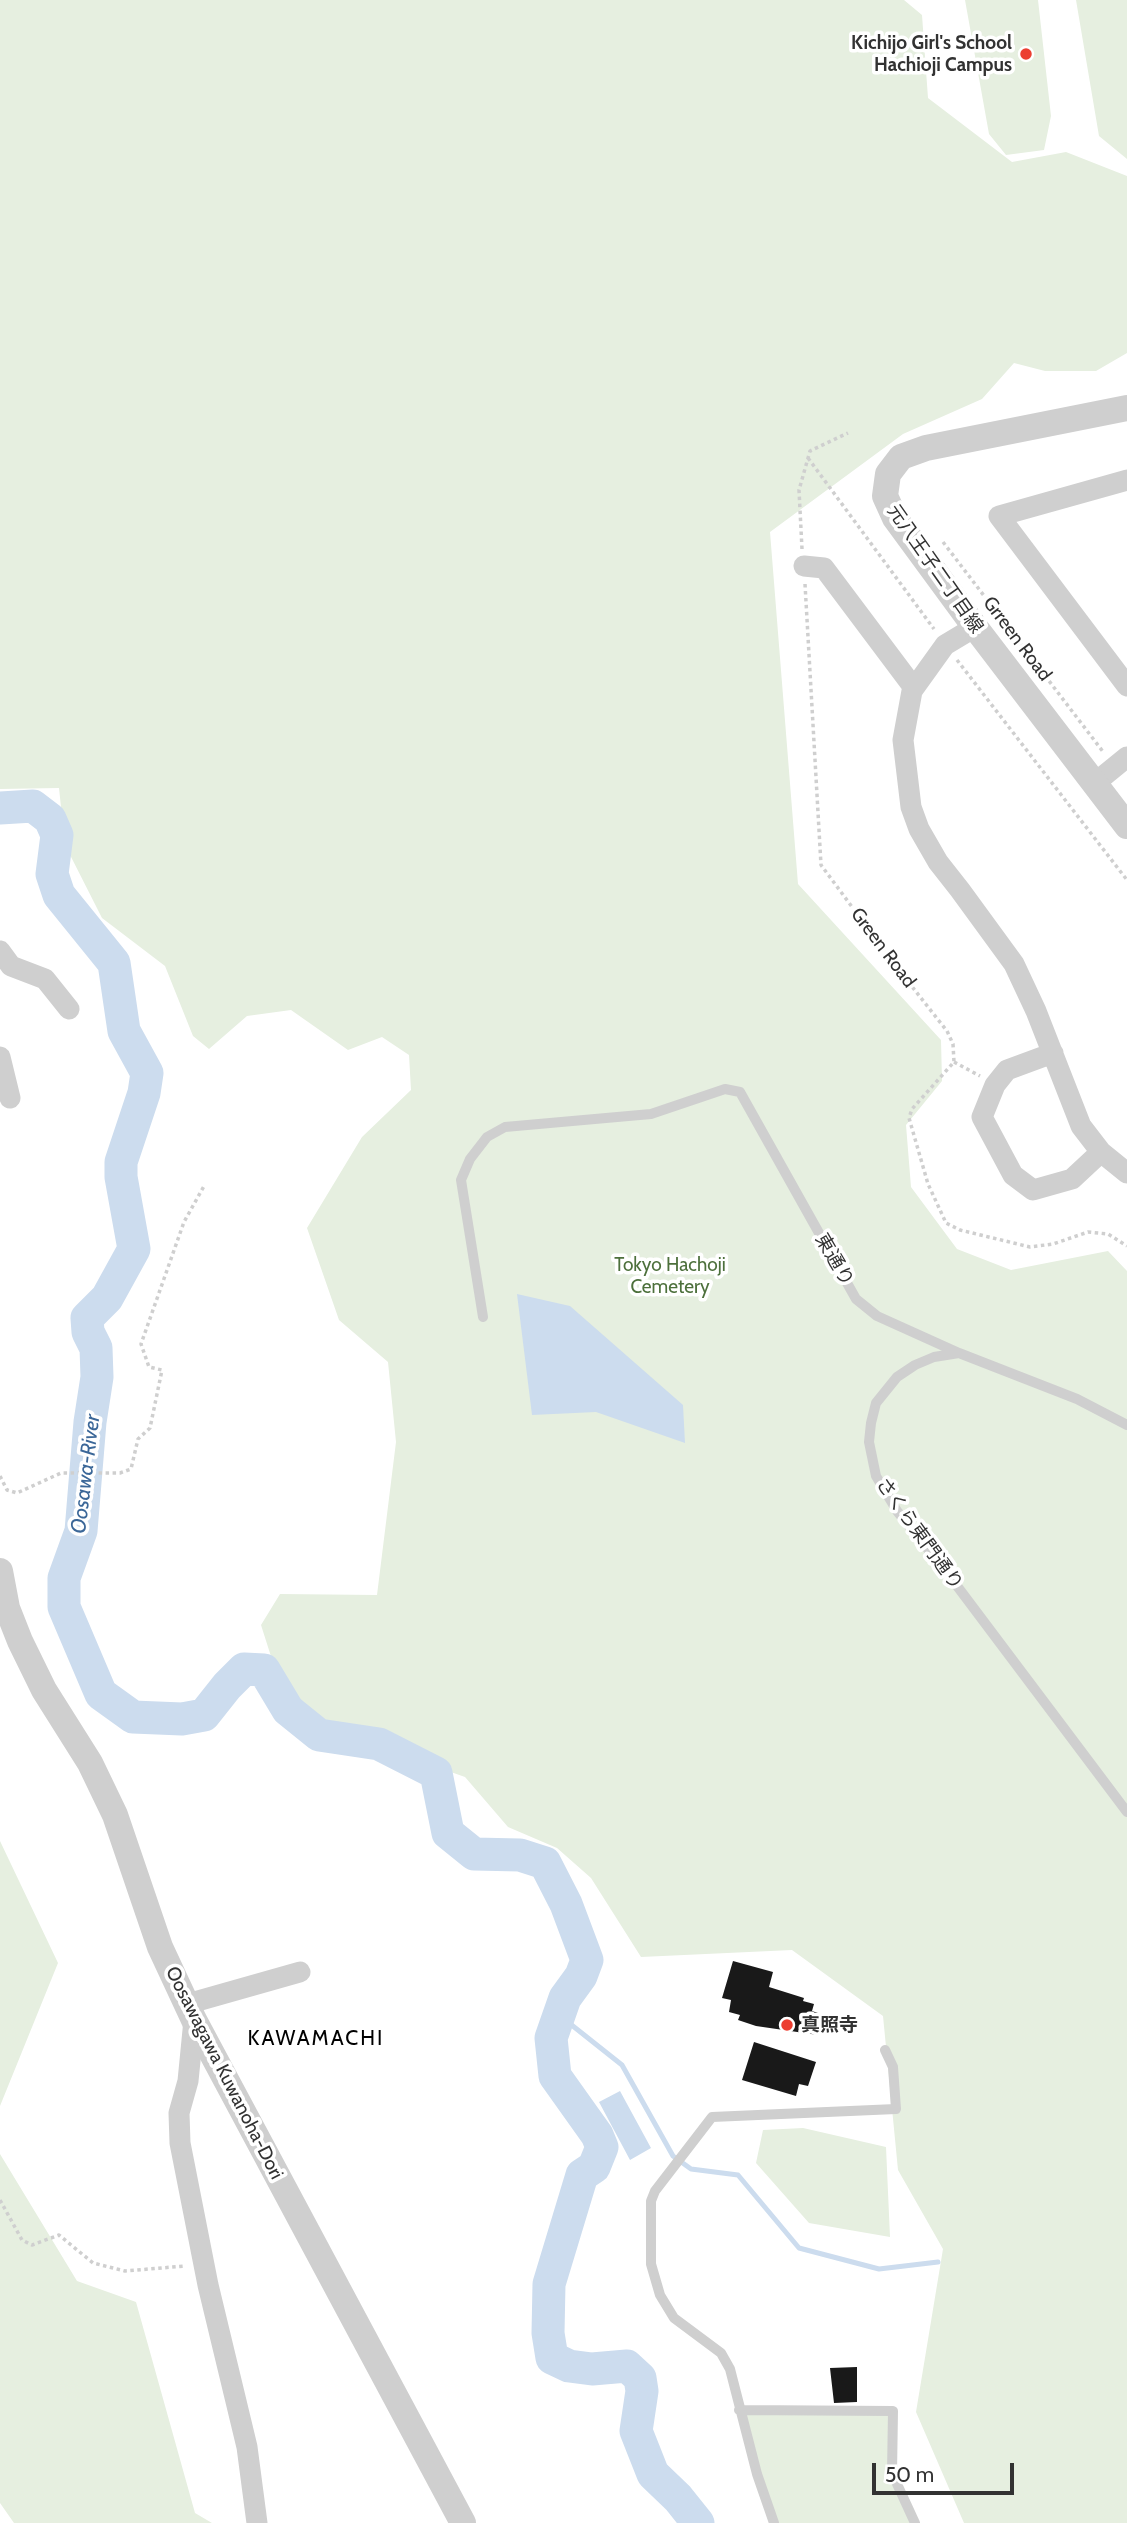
<!DOCTYPE html>
<html>
<head>
<meta charset="utf-8">
<style>
  body { margin:0 }
  #map { position:relative; width:1127px; height:2523px; overflow:hidden; background:#fff; font-family:Cabin,sans-serif }
  canvas { display:block }
  .scale { position:absolute; left:872px; top:2463px; width:142px; height:32px; box-sizing:border-box; border:4px solid #323232; border-top:0; padding-left:9px; font-size:21px; line-height:24px; white-space:nowrap; color:#323232; -webkit-text-stroke:5px #fff; paint-order:stroke }
</style>
</head>
<body>
<div id="map">
<canvas width="1127" height="2523"></canvas>
<div class="scale">50 m</div>
</div>
<script>
const ctx = document.querySelector('canvas').getContext('2d');
ctx.lineJoin = 'round';
function fillPath(path, color) { ctx.fillStyle = color; ctx.fill(path, 'evenodd'); }
const shape = rows => new Path2D(rows.map(r => 'M' + r).join(''));
function strokePath(path, color, width, dash) { ctx.strokeStyle = color; ctx.lineWidth = width; ctx.lineCap = dash ? 'butt' : 'round'; ctx.setLineDash(dash || []); ctx.stroke(path); }
function label(font, color, halo, rows, align = 'center') {
  ctx.font = font + ' Cabin,"Noto Sans JP",sans-serif'; ctx.lineWidth = 7; ctx.setLineDash([]); ctx.textBaseline = 'middle'; ctx.strokeStyle = halo; ctx.fillStyle = color; for (const [text, x, y, turn = 0] of rows) {
    ctx.save(); ctx.translate(x, y); ctx.rotate((+turn || 0) * Math.PI / 180); ctx.textAlign = isNaN(turn) ? turn : align; if (halo) ctx.strokeText(text, 0, 0); ctx.fillText(text, 0, 0); ctx.restore();
  }
}
fillPath(shape([
  [0,0,904,0,922,15,928,98,1012,162,1066,152,1127,176,1127,353,1096,371,1045,371,1014,363,982,399,903,434,770,532,798,884,941,1040,942,1081,906,1125,911,1187,957,1249,1011,1270,1108,1251,1127,1271,1127,2523,964,2523,916,2412,943,2249,898,2170,883,2016,792,1950,641,1957,591,1878,557,1848,508,1827,465,1777,309,1722,275,1669,261,1625,280,1594,377,1595,396,1442,388,1362,339,1320,307,1228,362,1137,411,1090,409,1055,382,1037,348,1050,291,1010,247,1016,209,1049,193,1036,165,966,102,918,65,845,59,788,0,789],
  [965,0,1038,0,1051,116,1044,150,1006,155,989,134],
  [1076,0,1127,0,1127,159,1099,136],
  [0,1841,58,1963,0,2106],
  [803,2128,886,2147,890,2237,809,2223,756,2163,763,2130],
  [0,2154,77,2281,136,2302,195,2513,212,2523,14,2523,0,2503],
  [739,2410,893,2411,892,2473,915,2523,774,2523]
]), '#e6efe0');
fillPath(shape([
  [517,1294,570,1306,683,1405,685,1443,596,1412,532,1415],
  [620,2091,651,2148,630,2160,599,2102]
]), '#ccdcee');
strokePath(shape([
  [559,2015,622,2065,673,2156,691,2169,738,2175,799,2248,879,2269,938,2262]
]), '#ccdcee', 5);
strokePath(shape([
  [0,808,33,806,50,819,57,835,52,874,59,895,114,963,124,1031,147,1073,144,1093,121,1162,121,1177,134,1249,107,1298,87,1318,88,1332,96,1348,97,1377,90,1422,81,1531,64,1578,64,1607,101,1694,133,1717,182,1719,204,1715,227,1686,244,1669,264,1670,288,1710,319,1735,379,1744,436,1773,448,1833,474,1854,520,1855,545,1863,566,1904,587,1960,581,1976,565,1998,551,2038,555,2076,597,2135,602,2147,594,2167,582,2175,549,2284,548,2333,552,2358,569,2366,592,2369,627,2366,640,2378,642,2391,636,2431,653,2474,678,2498,698,2523]
]), '#ccdcee', 33);
fillPath(shape([
  [733,1961,773,1972,769,1987,804,1998,803,2001,814,2004,812,2011,821,2014,820,2019,823,2020,818,2035,756,2026,738,2020,740,2015,729,2012,731,2000,722,1998],
  [754,2042,816,2062,808,2086,799,2084,796,2096,742,2080],
  [857,2367,857,2402,834,2403,830,2368]
]), '#191919');
strokePath(shape([
  [808,458,934,629],
  [943,542,1104,753],
  [802,549,799,490,810,451,848,433],
  [805,584,821,865,895,965,947,1031,953,1044,954,1062,912,1109,909,1118,928,1184,946,1223,960,1230,1030,1247,1053,1244,1088,1232,1108,1234,1127,1246],
  [957,660,1127,880],
  [954,1062,980,1076],
  [0,1476,7,1490,17,1493,61,1473,120,1473,131,1469,138,1439,150,1428,162,1370,149,1367,141,1344,184,1222,204,1186],
  [0,2200,22,2240,32,2245,59,2235,93,2263,125,2271,185,2266]
]), '#cfcfcf', 3.5, [3.5, 3.5]);
strokePath(shape([
  [483,1317,461,1180,470,1159,487,1137,505,1127,651,1114,725,1089,740,1092,856,1299,877,1316,959,1353],
  [1127,1425,1077,1399,959,1353,934,1357,915,1365,897,1377,876,1403,871,1423,869,1442,876,1476,897,1511,945,1570,1127,1812],
  [739,2410,893,2411,892,2473,915,2523],
  [774,2523,757,2474,730,2369,721,2353,674,2318,660,2295,651,2264,651,2201,655,2191,712,2117,896,2109,893,2067,885,2050]
]), '#cfcfcf', 10);
strokePath(shape([
  [1127,480,999,516,1127,686],
  [804,566,824,568,914,688],
  [975,627,945,645,912,691,903,740,911,807,919,829,938,862,960,890,1014,964,1036,1011,1081,1126,1101,1152,1127,1173],
  [1095,783,1127,757],
  [0,951,11,966,45,979,69,1009],
  [1053,1053,1007,1070,995,1085,982,1117,1013,1175,1033,1190,1072,1179,1101,1152],
  [0,1057,10,1098],
  [187,2004,300,1972],
  [194,2020,188,2081,179,2113,180,2143,208,2285,247,2447,257,2523]
]), '#cfcfcf', 21);
strokePath(shape([
  [1127,408,926,448,901,457,888,474,885,496,895,518,975,627,1127,826],
  [0,1571,7,1608,20,1641,44,1690,90,1763,115,1815,160,1947,194,2020,463,2523]
]), '#cfcfcf', 26);
for (const [x, y, r, color] of [
  [1026,54,7,"#ec3e31"],
  [787,2025,7,"#ec3e31"]
]) { const dot = new Path2D(); dot.arc(x, y, r, 0, 2 * Math.PI); ctx.fillStyle = color; ctx.fill(dot); strokePath(dot, '#fff', 2.5); }
label('bold 19px', '#323232', '#fff', [
  ["Kichijo Girl's School",1012,43],
  ["Hachioji Campus",1012,65],
  ["真照寺",801,2025,"left"]
], 'right');
label('19px', '#323232', '#fff', [
  ["元八王子二丁目線",935,569,55],
  ["Grreen Road",1017,639,53],
  ["Green Road",883,948,53],
  ["東通り",834,1260,60],
  ["さくら東門通り",919,1534,54],
  ["Oosawagawa Kuwanoha-Dori",224,2073,63]
]);
label('19px', '#4d703c', '#fff', [
  ["Tokyo Hachoji",670,1265],
  ["Cemetery",670,1287]
]);
label('italic 21px', '#3b6798', '#fff', [
  ["Oosawa-River",86,1474,-83]
]);
ctx.letterSpacing = '2px';
label('21px', '#000', '#fff', [
  ["KAWAMACHI",316,2039]
]);
ctx.letterSpacing = '0px';
</script>
</body>
</html>
